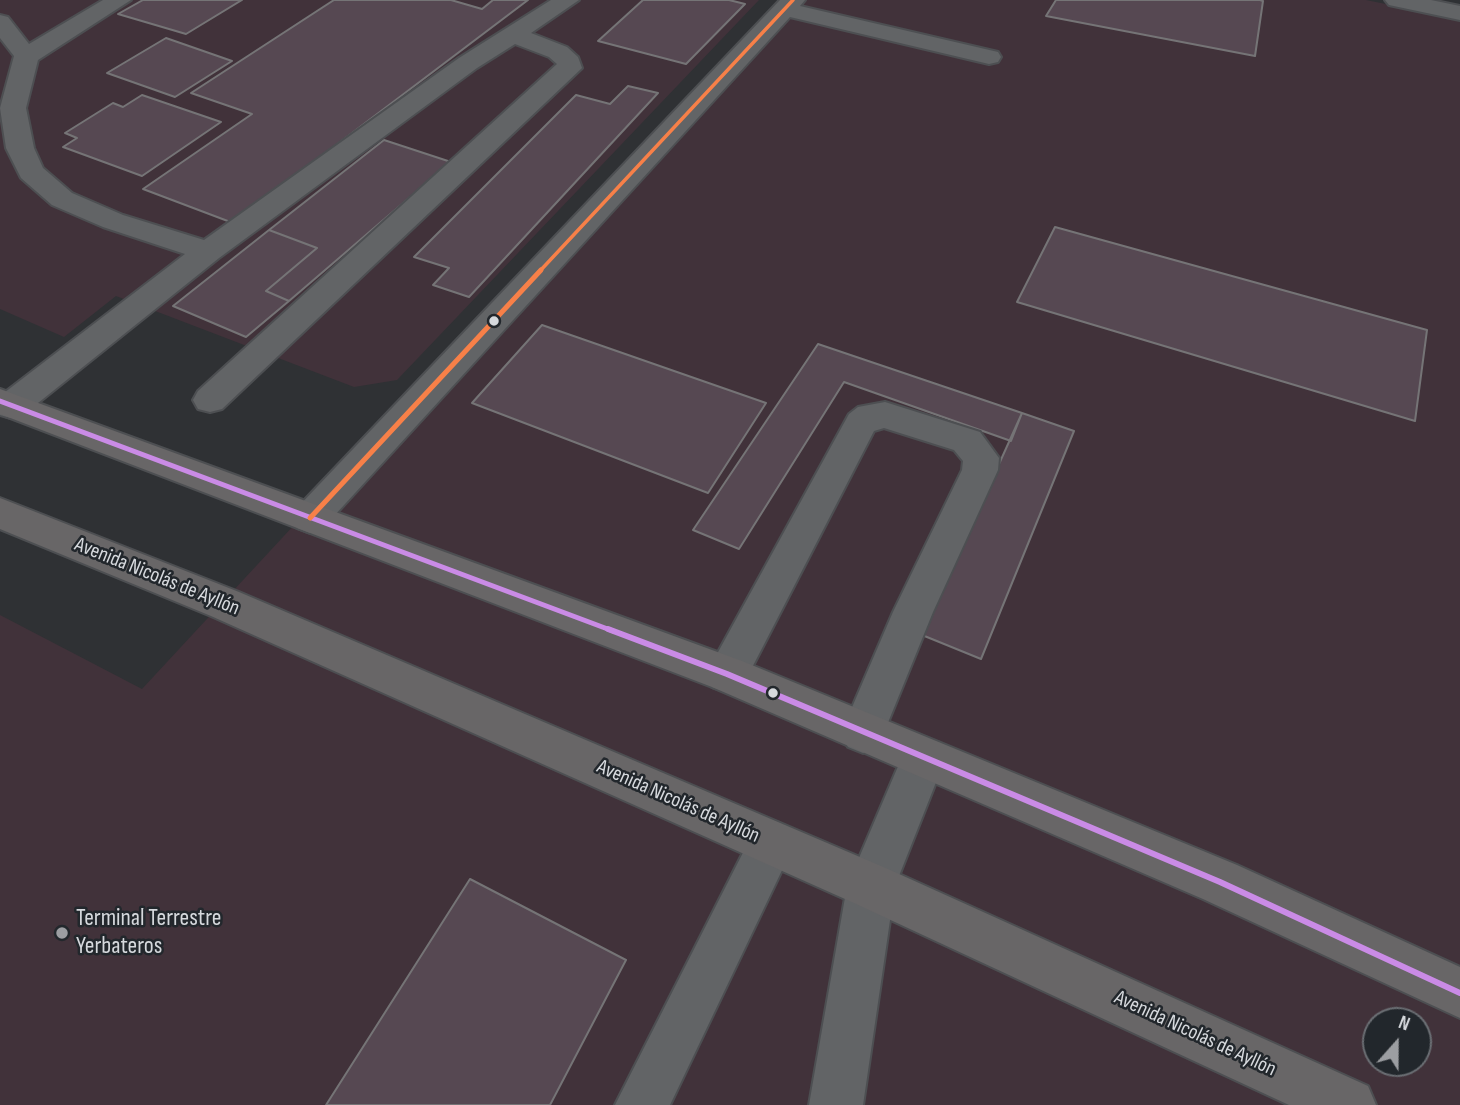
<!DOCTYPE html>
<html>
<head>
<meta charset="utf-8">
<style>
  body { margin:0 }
  #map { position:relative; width:1460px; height:1105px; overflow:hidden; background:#2f3134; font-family:"Sofia Sans Condensed",sans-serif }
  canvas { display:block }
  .north { position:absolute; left:1362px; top:1007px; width:70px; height:70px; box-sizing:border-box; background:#22272c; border:2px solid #6a6e73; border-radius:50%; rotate:21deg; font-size:19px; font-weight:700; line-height:28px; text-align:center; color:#d6d9dd }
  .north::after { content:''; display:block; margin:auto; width:24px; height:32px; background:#9c9ea2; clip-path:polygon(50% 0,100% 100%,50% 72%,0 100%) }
</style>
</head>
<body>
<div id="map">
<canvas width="1460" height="1105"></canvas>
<div class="north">N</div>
</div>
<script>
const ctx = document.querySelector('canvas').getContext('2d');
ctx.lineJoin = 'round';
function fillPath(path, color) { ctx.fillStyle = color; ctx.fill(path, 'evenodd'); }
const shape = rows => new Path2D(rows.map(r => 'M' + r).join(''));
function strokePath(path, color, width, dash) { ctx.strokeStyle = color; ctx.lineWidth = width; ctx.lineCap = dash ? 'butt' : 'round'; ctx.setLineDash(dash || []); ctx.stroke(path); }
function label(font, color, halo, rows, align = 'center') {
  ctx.font = font + ' "Sofia Sans Condensed",sans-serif'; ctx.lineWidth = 5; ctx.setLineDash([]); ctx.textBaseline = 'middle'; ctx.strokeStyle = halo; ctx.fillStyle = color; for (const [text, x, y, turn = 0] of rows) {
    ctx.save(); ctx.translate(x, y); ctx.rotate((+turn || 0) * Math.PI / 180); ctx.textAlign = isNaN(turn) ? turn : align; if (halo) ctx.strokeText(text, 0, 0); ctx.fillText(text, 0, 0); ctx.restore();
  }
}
fillPath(shape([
  [0,0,759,0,397,380,354,387,116,296,64,337,0,309],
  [781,0,1366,0,1460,19,1460,1105,0,1105,0,615,142,689],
  [1376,1021,1418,1021,1418,1063,1376,1063]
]), '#41323a');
const building = shape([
  [143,0,242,0,186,34,118,14,143,0],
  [334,0,451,0,482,9,493,0,528,0,233,223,143,189,252,114,191,93,334,0],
  [643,0,729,0,745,4,686,64,598,41,643,0],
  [1056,0,1260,0,1263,1,1255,56,1046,16,1056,0],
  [166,38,232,61,175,97,107,73,166,38],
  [628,86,658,93,469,297,433,285,449,268,414,257,576,95,610,104,628,86],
  [142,95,221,122,142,176,63,147,77,138,65,133,113,103,123,107,142,95],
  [384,140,451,162,289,301,266,291,317,248,269,230,384,140],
  [1055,227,1427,330,1415,421,1017,302,1055,227],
  [269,230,317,248,266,291,289,301,246,337,173,306,269,230],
  [542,325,766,403,708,493,472,403,542,325],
  [818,344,1022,413,1011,441,844,382,739,549,693,530,818,344],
  [1022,413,1074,431,981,659,922,635,1022,413],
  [470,879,626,960,550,1105,326,1105,470,879]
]);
fillPath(building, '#564852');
strokePath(building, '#757476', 2);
const minor = shape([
  [103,0,131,0,38,60,26,108,34,148,43,168,72,193,123,215,204,240,459,58,551,0,579,0,531,33,567,47,578,57,582,68,222,409,210,412,198,409,193,400,198,391,557,64,549,57,515,44,477,68,219,258,23,415,11,418,0,415,0,396,185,254,103,227,52,205,21,178,6,148,0,108,14,56,0,38,0,15,8,17,29,44,103,0],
  [780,0,805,0,800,6,998,52,1001,57,998,62,989,64,790,17,323,528,310,533,297,528,291,518,297,508,780,0],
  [1385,0,1431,0,1460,6,1460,20,1389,5,1385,0],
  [885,402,980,432,999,458,998,470,933,612,878,747,863,753,848,747,841,733,893,612,962,470,963,461,954,450,884,428,874,431,742,687,727,692,712,687,706,674,849,414,858,407,885,402],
  [924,737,940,743,946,757,895,886,863,1105,809,1105,847,886,908,743,924,737],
  [772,820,788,827,795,843,670,1105,615,1105,756,827,772,820]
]);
const major = shape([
  [0,389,742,661,1237,865,1460,967,1460,1018,1203,899,712,687,0,414,0,389],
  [0,498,239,592,888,869,1368,1086,1376,1105,1289,1105,854,903,211,616,0,529,0,498]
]);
strokePath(minor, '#4d4f52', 4);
strokePath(major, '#4d4f52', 4);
fillPath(minor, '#626466');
fillPath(major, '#686667');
strokePath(shape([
  [0,401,613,631]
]), '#ca8be6', 5);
strokePath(shape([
  [608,629,727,674,1220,882,1460,993]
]), '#ca8be6', 6);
strokePath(shape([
  [539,272,793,0]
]), '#f78048', 3.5);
strokePath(shape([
  [310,518,541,270]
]), '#f78048', 5);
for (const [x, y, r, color] of [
  [494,321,6,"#d6d9dd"],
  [773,693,6,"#d6d9dd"],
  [62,933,7,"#9c9ea2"]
]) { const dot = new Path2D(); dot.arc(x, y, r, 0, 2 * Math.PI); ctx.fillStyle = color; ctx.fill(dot); strokePath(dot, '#22272c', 2.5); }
label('21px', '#d6d9dd', '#22272c', [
  ["Avenida Nicolás de Ayllón",157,577,22],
  ["Avenida Nicolás de Ayllón",678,802,24],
  ["Avenida Nicolás de Ayllón",1195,1034,25]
]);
label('24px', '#d6d9dd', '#22272c', [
  ["Terminal Terrestre",76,919],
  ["Yerbateros",76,947]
], 'left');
</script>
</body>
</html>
